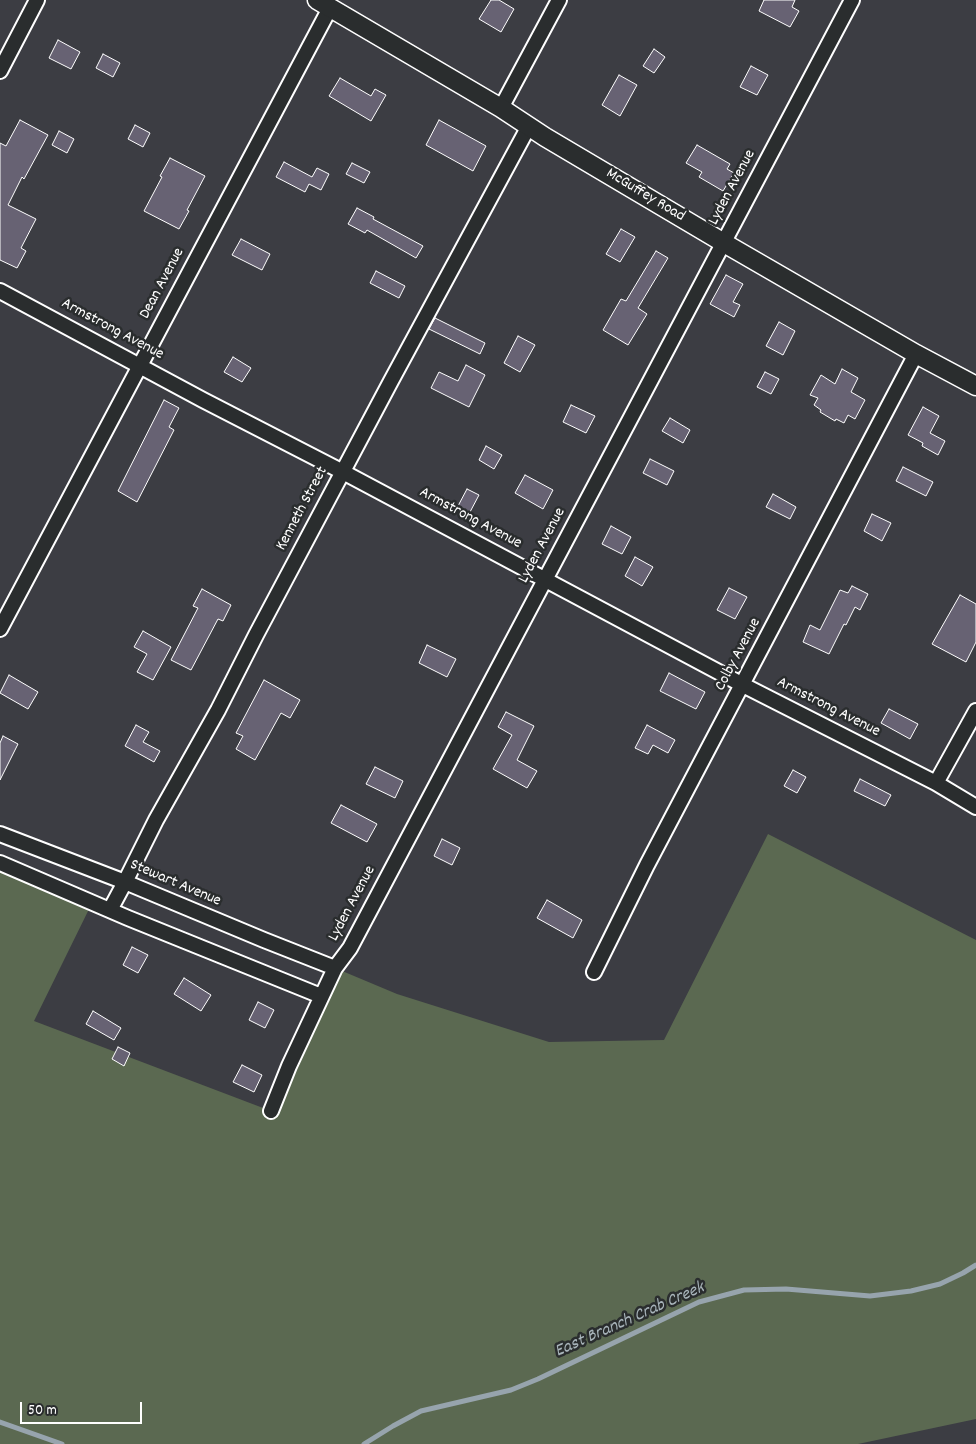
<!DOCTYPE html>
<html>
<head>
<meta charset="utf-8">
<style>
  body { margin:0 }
  #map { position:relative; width:976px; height:1444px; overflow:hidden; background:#3c3d43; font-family:Dekko,sans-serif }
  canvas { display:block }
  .scale { position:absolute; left:20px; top:1402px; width:122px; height:22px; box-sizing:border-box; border:2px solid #fff; border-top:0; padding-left:6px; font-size:15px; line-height:18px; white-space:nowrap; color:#fff; -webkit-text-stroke:4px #2a2d2e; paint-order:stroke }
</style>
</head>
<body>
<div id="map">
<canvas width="976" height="1444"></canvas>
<div class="scale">50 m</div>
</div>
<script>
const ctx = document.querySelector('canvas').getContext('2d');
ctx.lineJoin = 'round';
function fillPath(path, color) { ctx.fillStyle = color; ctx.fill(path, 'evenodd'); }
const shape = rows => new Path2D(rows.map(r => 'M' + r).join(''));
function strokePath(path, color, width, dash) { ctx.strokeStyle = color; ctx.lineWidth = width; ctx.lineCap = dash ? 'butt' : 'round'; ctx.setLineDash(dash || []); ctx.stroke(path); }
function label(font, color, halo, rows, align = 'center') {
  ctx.font = font + ' Dekko,sans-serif'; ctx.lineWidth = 5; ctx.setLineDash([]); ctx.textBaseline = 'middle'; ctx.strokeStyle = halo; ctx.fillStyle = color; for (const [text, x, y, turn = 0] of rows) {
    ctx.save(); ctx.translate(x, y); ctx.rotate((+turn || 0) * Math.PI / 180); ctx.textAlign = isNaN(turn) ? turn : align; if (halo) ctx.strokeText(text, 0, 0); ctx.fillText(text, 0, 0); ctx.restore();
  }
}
fillPath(shape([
  [768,834,976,940,976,1419,858,1444,0,1444,0,863,92,903,34,1021,271,1111,335,968,397,994,549,1042,664,1040]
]), '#5b6951');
strokePath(shape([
  [0,1422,62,1444],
  [364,1444,393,1426,421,1411,511,1390,538,1379,699,1302,744,1290,786,1289,870,1296,911,1291,940,1284,963,1273,976,1265]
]), '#97a4ad', 5);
const building = shape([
  [491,0,499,0,514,9,501,32,479,19,491,0],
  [764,0,795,0,792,7,799,11,790,27,759,11,764,0],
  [58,40,80,52,71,69,49,58,58,40],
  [654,49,665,57,654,73,643,66,654,49],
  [103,54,120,63,113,77,96,68,103,54],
  [751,66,768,75,757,95,740,87,751,66],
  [619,75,637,85,620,116,602,105,619,75],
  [340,78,371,96,375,89,386,95,371,121,329,96,340,78],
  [20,120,48,135,24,179,22,177,8,205,36,219,21,248,26,251,17,268,0,260,0,143,6,146,20,120],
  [439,120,486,146,473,171,426,145,439,120],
  [135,125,150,133,143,147,128,139,135,125],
  [59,131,74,139,67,153,52,145,59,131],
  [697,145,730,164,727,169,734,173,723,191,699,177,702,172,686,163,697,145],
  [170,158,205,176,187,210,189,211,179,229,144,211,162,177,160,176,170,158],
  [284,162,312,177,317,168,329,174,321,190,309,184,305,192,276,177,284,162],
  [352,163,370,172,364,183,346,174,352,163],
  [357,208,374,217,373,219,423,246,416,258,367,230,365,233,348,224,357,208],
  [621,229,635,237,620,262,606,254,621,229],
  [241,239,270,254,262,270,232,255,241,239],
  [656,251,668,258,638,308,647,314,628,345,603,330,621,299,626,301,656,251],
  [376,271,405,286,399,298,370,283,376,271],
  [726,275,743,284,733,302,740,305,734,317,710,304,726,275],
  [435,318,485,343,480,354,429,329,435,318],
  [779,322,795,331,783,355,766,346,779,322],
  [518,336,535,345,520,372,504,363,518,336],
  [233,357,251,368,242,382,224,372,233,357],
  [466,365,485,375,469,407,431,388,439,372,458,381,466,365],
  [842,369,858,378,851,392,865,400,855,419,848,415,844,423,836,419,835,421,820,412,821,410,814,405,818,398,810,395,821,375,835,384,842,369],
  [765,372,779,379,771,394,757,387,765,372],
  [164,400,179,408,169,427,174,430,137,502,118,491,164,400],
  [571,405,595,416,586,433,563,422,571,405],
  [923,407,939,416,930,433,945,441,938,455,922,446,923,443,908,435,923,407],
  [670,418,690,430,683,443,662,431,670,418],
  [486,446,502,455,494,469,479,460,486,446],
  [650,459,674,471,667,485,643,473,650,459],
  [903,467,933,482,926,496,896,481,903,467],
  [525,475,553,490,543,509,515,493,525,475],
  [467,489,479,495,470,512,458,506,467,489],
  [773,494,796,507,790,519,766,507,773,494],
  [872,514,891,523,882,541,864,531,872,514],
  [611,526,631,537,622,554,602,544,611,526],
  [635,557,653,567,642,586,625,576,635,557],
  [852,586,868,594,860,610,855,607,846,625,844,624,829,654,803,642,810,625,820,630,840,590,848,593,852,586],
  [729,588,747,597,735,619,717,610,729,588],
  [202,589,231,605,223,621,218,619,191,670,171,660,198,608,193,606,202,589],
  [960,595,976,604,976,642,966,662,932,644,960,595],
  [143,631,171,647,153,680,137,672,147,654,134,647,143,631],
  [427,645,456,659,447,677,419,663,427,645],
  [669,673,705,692,696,709,660,691,669,673],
  [9,675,38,692,28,709,0,693,9,675],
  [264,680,300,700,290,718,281,713,255,760,236,749,243,736,236,733,264,680],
  [889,709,918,724,910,739,881,723,889,709],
  [506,712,534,726,517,760,537,771,527,788,493,769,512,735,498,727,506,712],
  [136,725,149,732,143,742,160,751,154,762,125,746,136,725],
  [647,725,675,740,668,753,653,745,648,754,635,748,647,725],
  [3,736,18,744,0,780,0,743,3,736],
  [375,767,403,781,395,798,366,784,375,767],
  [793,770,806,777,797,793,784,786,793,770],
  [860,779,891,795,885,806,854,791,860,779],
  [341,805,377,824,367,842,331,823,341,805],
  [442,839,460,848,452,865,434,856,442,839],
  [547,900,582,920,573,938,537,918,547,900],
  [132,947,148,955,138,973,123,965,132,947],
  [184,978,211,995,201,1011,174,994,184,978],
  [258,1002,274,1010,265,1028,249,1020,258,1002],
  [93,1011,121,1028,114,1040,86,1024,93,1011],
  [118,1047,130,1053,124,1066,112,1059,118,1047],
  [242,1065,262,1075,254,1092,233,1082,242,1065]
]);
fillPath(building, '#676273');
strokePath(building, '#fff', 1);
const minor = shape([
  [0,71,37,0],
  [501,108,559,0],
  [0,291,203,400,343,472,743,685,936,783,976,807],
  [0,629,330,8],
  [936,783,976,711],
  [0,834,125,882,264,940,335,968],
  [0,863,128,918,321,996],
  [110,910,125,882,156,820,218,710,256,635,391,381,529,126],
  [594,972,647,865,916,354],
  [271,1111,289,1066,335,968,350,948,852,0]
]);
const tertiary = shape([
  [317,0,501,108,545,137,724,243,916,354,976,386]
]);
strokePath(minor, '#fff', 18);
strokePath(tertiary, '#fff', 21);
strokePath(minor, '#2a2d2e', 14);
strokePath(tertiary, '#2a2d2e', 18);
label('16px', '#fff', '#2a2d2e', [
  ["Lyden Avenue",733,188,-62],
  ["McGuffey Road",645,196,31],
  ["Dean Avenue",163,284,-62],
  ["Armstrong Avenue",112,330,28],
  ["Kenneth Street",303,509,-62],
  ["Armstrong Avenue",470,519,28],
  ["Lyden Avenue",543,546,-62],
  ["Colby Avenue",739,655,-62],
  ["Armstrong Avenue",828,708,27],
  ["Stewart Avenue",175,884,23],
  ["Lyden Avenue",353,904,-62]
]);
label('italic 18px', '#a8b4ba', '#2a2d2e', [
  ["East Branch Crab Creek",630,1321,-24]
]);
</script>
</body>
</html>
